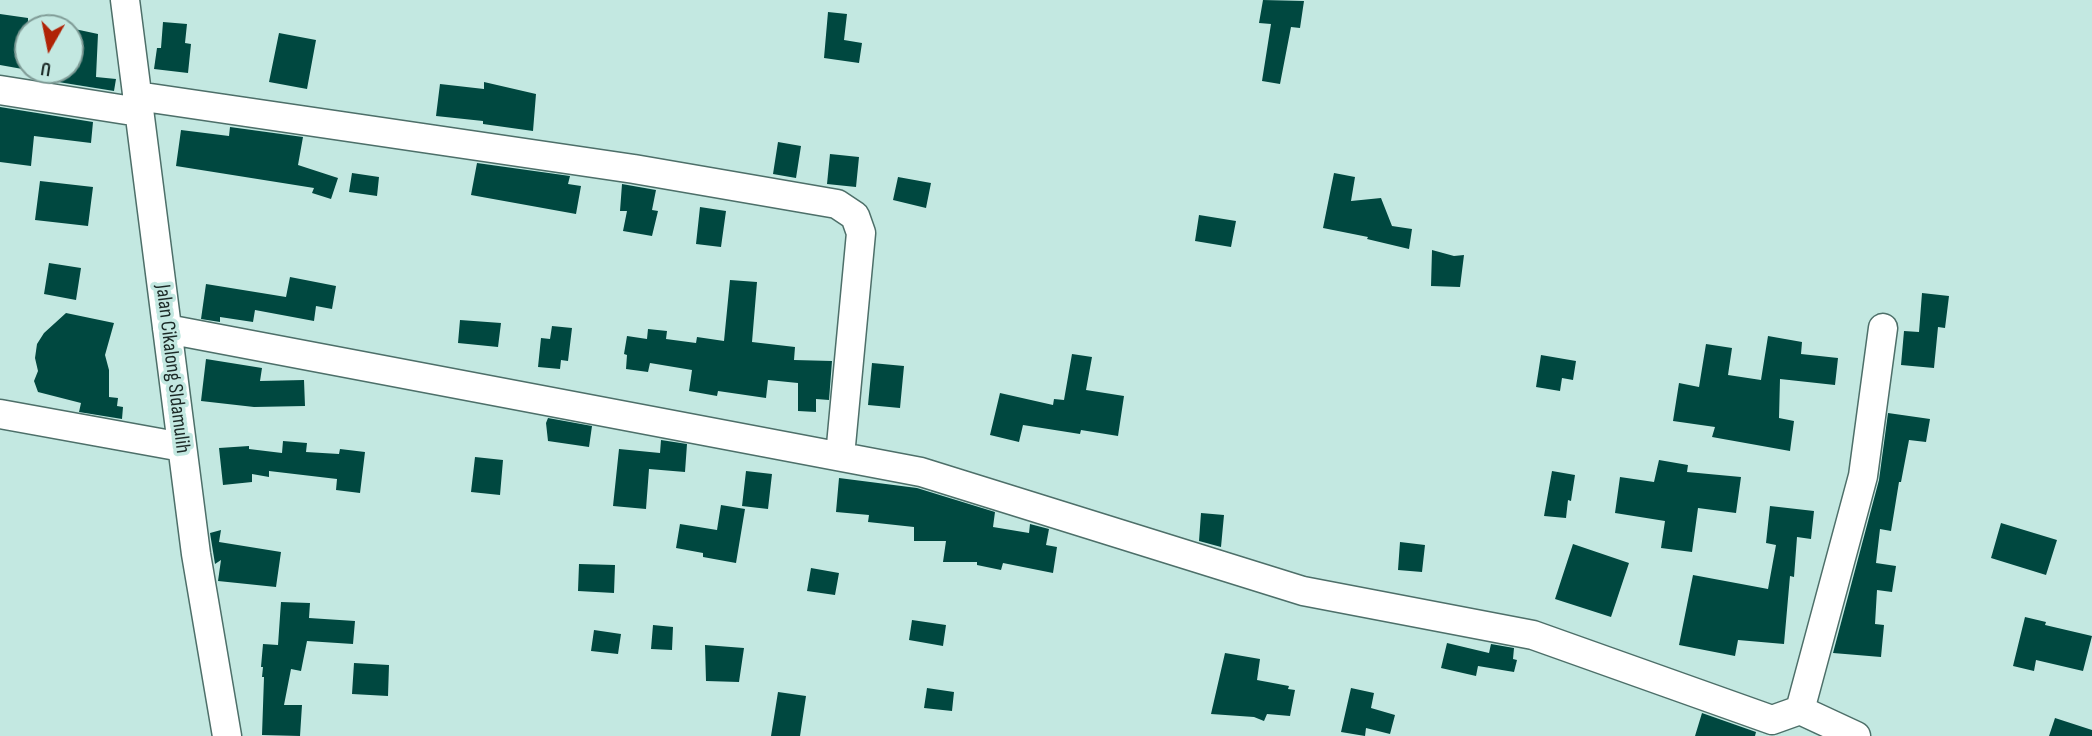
<!DOCTYPE html>
<html>
<head>
<meta charset="utf-8">
<style>
  body { margin:0 }
  #map { position:relative; width:2092px; height:736px; overflow:hidden; background:#c3e8e1; font-family:"Sofia Sans Condensed",sans-serif }
  canvas { display:block }
  .north { position:absolute; left:14px; top:14px; width:70px; height:70px; box-sizing:border-box; background:#c3e8e1; border:2px solid #809c97; border-radius:50%; rotate:189deg; font-size:19px; font-weight:700; line-height:28px; text-align:center; color:#1c2a27 }
  .north::after { content:''; display:block; margin:auto; width:24px; height:32px; background:#b02306; clip-path:polygon(50% 0,100% 100%,50% 72%,0 100%) }
</style>
</head>
<body>
<div id="map">
<canvas width="2092" height="736"></canvas>
<div class="north">U</div>
</div>
<script>
const ctx = document.querySelector('canvas').getContext('2d');
ctx.lineJoin = 'round';
function fillPath(path, color) { ctx.fillStyle = color; ctx.fill(path, 'evenodd'); }
const shape = rows => new Path2D(rows.map(r => 'M' + r).join(''));
function strokePath(path, color, width, dash) { ctx.strokeStyle = color; ctx.lineWidth = width; ctx.lineCap = dash ? 'butt' : 'round'; ctx.setLineDash(dash || []); ctx.stroke(path); }
function label(font, color, halo, rows, align = 'center') {
  ctx.font = font + ' "Sofia Sans Condensed",sans-serif'; ctx.lineWidth = 7; ctx.setLineDash([]); ctx.textBaseline = 'middle'; ctx.strokeStyle = halo; ctx.fillStyle = color; for (const [text, x, y, turn = 0] of rows) {
    ctx.save(); ctx.translate(x, y); ctx.rotate((+turn || 0) * Math.PI / 180); ctx.textAlign = isNaN(turn) ? turn : align; if (halo) ctx.strokeText(text, 0, 0); ctx.fillText(text, 0, 0); ctx.restore();
  }
}
fillPath(shape([
  [1263,0,1304,1,1300,28,1291,27,1280,84,1262,81,1271,24,1259,23],
  [828,12,847,14,844,40,862,43,859,63,824,58],
  [0,14,28,18,28,70,0,65],
  [163,22,187,24,185,43,191,44,188,73,154,69,157,48,161,48],
  [70,28,98,34,96,77,116,79,114,91,52,81,58,70,70,70],
  [279,33,316,40,307,89,269,82],
  [484,82,536,94,533,131,483,124,483,121,436,116,440,84,484,89],
  [0,107,93,122,91,143,34,136,31,166,0,162],
  [230,127,303,137,298,165,338,178,331,199,312,193,314,188,176,166,181,130,229,136],
  [778,142,801,146,796,178,773,174],
  [830,154,859,157,856,187,827,184],
  [477,163,570,176,568,184,581,186,576,214,471,195],
  [352,173,379,177,377,196,349,192],
  [1334,173,1355,177,1351,201,1381,198,1392,226,1412,229,1409,249,1367,239,1368,237,1323,228],
  [898,177,931,183,926,208,893,200],
  [40,181,93,187,88,226,35,220],
  [622,184,656,190,652,210,658,211,652,236,623,231,627,211,620,211],
  [700,207,726,211,721,247,696,244],
  [1199,215,1236,221,1231,247,1195,241],
  [1432,250,1454,256,1464,255,1460,287,1431,286],
  [49,263,81,268,76,300,44,294],
  [290,277,336,286,332,309,316,306,314,321,255,310,253,322,220,317,220,322,201,319,206,284,286,297],
  [730,280,757,282,752,342,795,347,794,360,832,361,829,400,816,399,816,412,798,411,798,383,768,380,766,398,718,391,717,396,689,391,692,370,650,363,648,372,626,369,627,355,624,354,627,336,647,339,648,329,667,331,666,339,696,343,697,337,724,341],
  [1922,293,1949,296,1945,328,1938,327,1934,368,1901,365,1904,331,1919,332],
  [66,313,114,323,105,355,109,370,109,397,118,398,117,406,123,407,122,419,79,412,81,403,38,392,34,381,38,371,35,358,37,344,44,333],
  [460,320,501,323,498,347,458,343],
  [552,326,572,328,568,361,561,360,560,369,538,367,541,338,550,339],
  [1768,336,1802,342,1801,354,1838,358,1835,385,1780,379,1779,418,1794,421,1790,451,1712,437,1715,427,1673,421,1679,383,1699,387,1706,344,1732,348,1728,375,1761,380],
  [1072,354,1092,357,1086,390,1124,396,1118,436,1081,430,1080,434,1023,425,1019,442,990,435,1000,393,1053,405,1054,399,1064,400],
  [1541,355,1576,361,1573,380,1562,378,1560,391,1536,387],
  [206,359,262,368,260,381,304,380,305,406,254,407,201,401],
  [872,363,904,366,900,408,868,405],
  [1888,413,1930,419,1926,442,1909,440,1901,482,1899,482,1891,531,1880,529,1876,563,1896,566,1892,592,1877,590,1875,624,1884,625,1881,657,1833,653,1879,480],
  [548,418,592,426,589,447,548,441,546,423],
  [661,440,687,444,685,472,649,469,646,509,613,506,619,449,660,453],
  [283,441,307,443,306,452,339,454,340,449,365,452,360,493,336,490,337,479,269,471,269,477,252,474,252,482,223,485,219,448,249,446,249,449,282,453],
  [475,457,503,460,500,495,471,492],
  [1659,460,1688,465,1687,472,1741,477,1736,513,1698,508,1692,552,1661,548,1665,521,1615,513,1620,477,1654,482],
  [746,471,772,474,768,509,742,506],
  [1552,471,1575,475,1571,501,1568,500,1566,518,1544,516],
  [839,478,917,488,995,512,993,527,1029,533,1030,524,1049,529,1046,545,1057,547,1053,573,1003,563,1001,570,977,565,977,562,943,562,946,541,914,541,914,527,868,522,869,515,836,512],
  [721,505,745,509,736,563,703,557,703,553,676,548,680,524,717,530],
  [1770,506,1814,511,1811,539,1797,537,1794,577,1790,576,1784,644,1738,640,1735,656,1679,645,1693,575,1768,589,1776,545,1766,543],
  [1201,513,1224,515,1221,547,1199,541],
  [2001,523,2057,540,2046,575,1991,558],
  [221,530,219,542,281,552,276,587,218,581,221,560,215,564,210,533],
  [1400,542,1425,545,1422,572,1398,570],
  [1573,544,1629,563,1611,617,1555,599],
  [579,564,615,565,614,593,578,591],
  [811,568,839,573,835,595,807,591],
  [281,602,310,603,309,618,355,621,353,644,307,641,301,671,291,669,284,705,302,705,300,736,262,735,264,677,262,677,263,667,261,667,263,644,278,645],
  [2025,617,2046,622,2045,625,2092,636,2083,671,2036,660,2034,671,2013,666],
  [912,620,946,625,943,646,909,640],
  [653,625,673,627,672,650,651,649],
  [594,630,621,634,618,654,591,651],
  [1447,643,1489,653,1491,644,1514,648,1513,659,1517,660,1514,672,1478,666,1476,676,1441,668],
  [705,645,744,648,739,682,706,681],
  [1225,653,1260,659,1257,680,1289,686,1288,689,1295,690,1290,716,1267,714,1264,721,1254,717,1211,714],
  [354,663,389,665,388,696,352,694],
  [927,688,954,692,952,711,924,708],
  [1351,688,1374,693,1371,708,1395,715,1390,734,1366,728,1365,736,1341,732],
  [778,692,806,696,800,736,771,736],
  [1702,713,1756,732,1755,736,1695,736],
  [2055,718,2092,730,2092,736,2049,736]
]), '#004840');
const minor = shape([
  [125,0,196,554,227,736],
  [0,90,139,112],
  [137,96,634,169,837,204,855,216,861,233,840,456],
  [167,329,921,472,1303,591,1533,635,1772,720,1800,710,1856,736],
  [0,414,182,447],
  [1800,710,1863,476,1883,328]
]);
strokePath(minor, '#4d6f69', 31);
strokePath(minor, '#fff', 28);
label('21px', '#1c2a27', '#c3e8e1', [
  ["Jalan Cikalong SIdamulih",172,369,83]
]);
</script>
</body>
</html>
